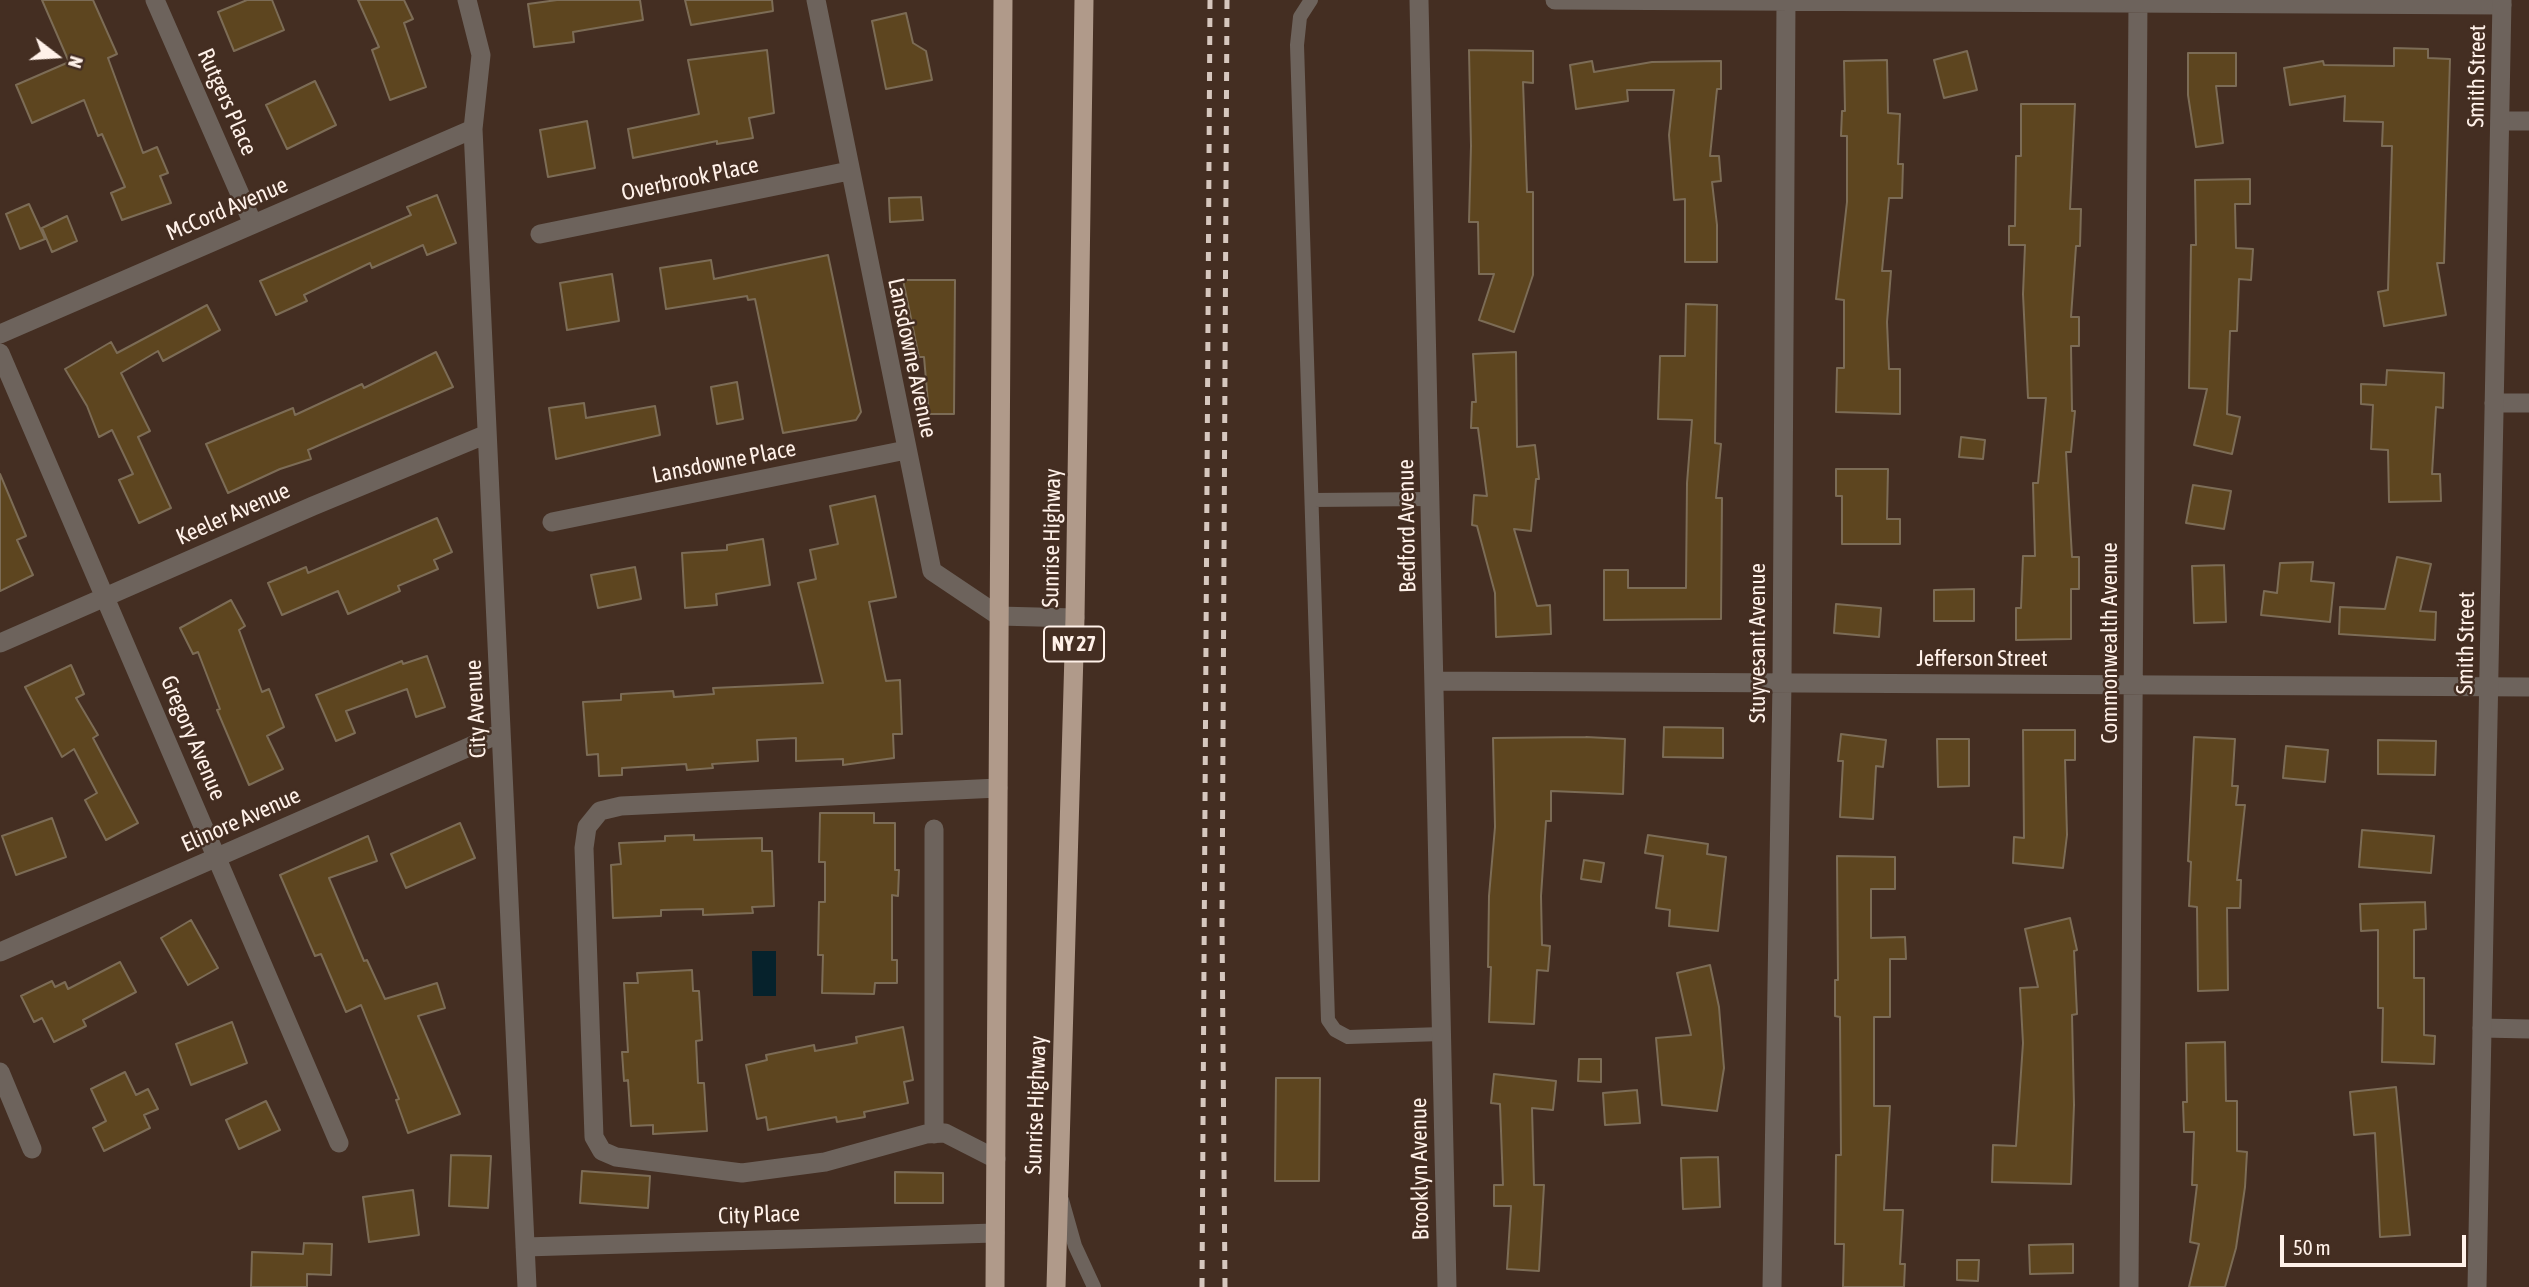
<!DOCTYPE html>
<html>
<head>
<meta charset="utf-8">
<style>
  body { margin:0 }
  #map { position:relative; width:2529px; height:1287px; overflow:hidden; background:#442e22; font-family:"Asap Condensed",sans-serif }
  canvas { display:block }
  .north { position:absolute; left:21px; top:21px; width:70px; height:70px; -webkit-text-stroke:5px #442e22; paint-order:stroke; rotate:107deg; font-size:19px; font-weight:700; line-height:28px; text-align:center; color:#fff1e9 }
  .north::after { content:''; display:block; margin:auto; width:24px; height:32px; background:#fff1e9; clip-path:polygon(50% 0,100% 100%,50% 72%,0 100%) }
  .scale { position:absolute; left:2280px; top:1235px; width:186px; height:32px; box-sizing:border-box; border:4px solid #fff1e9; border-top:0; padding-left:9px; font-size:21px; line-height:24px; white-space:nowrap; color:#fff1e9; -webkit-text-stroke:5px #442e22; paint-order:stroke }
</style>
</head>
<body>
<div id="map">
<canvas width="2529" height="1287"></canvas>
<div class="north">N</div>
<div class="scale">50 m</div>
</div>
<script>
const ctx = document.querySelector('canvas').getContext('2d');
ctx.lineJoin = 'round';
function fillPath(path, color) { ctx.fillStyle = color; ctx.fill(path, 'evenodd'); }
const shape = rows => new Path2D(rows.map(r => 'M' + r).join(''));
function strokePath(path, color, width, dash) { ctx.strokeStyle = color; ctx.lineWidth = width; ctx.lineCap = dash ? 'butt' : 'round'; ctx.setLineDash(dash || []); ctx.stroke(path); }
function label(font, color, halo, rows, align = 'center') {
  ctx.font = font + ' "Asap Condensed",sans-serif'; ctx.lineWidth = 5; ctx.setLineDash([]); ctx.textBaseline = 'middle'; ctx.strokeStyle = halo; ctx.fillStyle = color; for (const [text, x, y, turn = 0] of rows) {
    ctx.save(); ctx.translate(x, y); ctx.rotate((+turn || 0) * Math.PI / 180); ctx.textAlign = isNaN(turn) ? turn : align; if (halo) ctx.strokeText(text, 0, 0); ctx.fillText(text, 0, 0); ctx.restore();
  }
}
fillPath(shape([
  [752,951,776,951,776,996,753,996]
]), '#06222c');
const building = shape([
  [42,0,93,0,117,54,108,58,143,153,157,147,168,173,160,176,171,203,122,220,111,193,125,187,102,134,98,136,84,100,32,123,16,85,69,62,42,0],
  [247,0,272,0,284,30,234,51,218,12,247,0],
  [358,0,404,0,413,19,404,23,426,87,390,100,372,50,379,47,358,0],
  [557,0,640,0,643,20,573,32,574,42,534,47,528,4,557,0],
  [685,0,772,0,773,11,691,25,685,0],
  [906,13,913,43,926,51,932,80,886,89,872,21,906,13],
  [2394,48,2428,49,2428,58,2450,59,2444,263,2437,263,2446,315,2384,326,2378,292,2388,290,2392,146,2382,146,2383,122,2344,121,2345,96,2290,105,2284,68,2323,61,2324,65,2394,66,2394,48],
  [767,50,774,113,749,118,753,138,717,144,717,141,633,158,628,129,699,114,688,60,767,50],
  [1469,50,1533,51,1533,83,1523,82,1527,192,1533,192,1533,275,1514,332,1479,320,1494,274,1479,274,1478,222,1469,222,1471,146,1469,50],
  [1967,51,1977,90,1944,98,1934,60,1967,51],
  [2188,53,2236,53,2236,86,2216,86,2223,143,2196,147,2188,95,2188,53],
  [1887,60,1888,113,1900,114,1898,164,1903,164,1902,198,1889,198,1882,271,1891,271,1887,322,1889,369,1900,369,1900,414,1836,412,1837,368,1844,368,1844,300,1836,299,1847,202,1847,136,1841,136,1842,111,1845,111,1844,61,1887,60],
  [1592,61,1594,72,1652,62,1721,61,1721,89,1717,89,1710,156,1719,156,1721,181,1712,182,1717,225,1717,262,1685,262,1685,199,1674,200,1669,135,1674,90,1627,90,1628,101,1576,109,1570,65,1592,61],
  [315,81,336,125,287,149,266,105,315,81],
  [2021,104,2075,104,2070,209,2081,209,2080,246,2076,246,2071,317,2079,317,2079,346,2071,346,2072,411,2075,411,2071,452,2066,452,2072,557,2079,557,2079,589,2071,589,2071,639,2016,640,2016,608,2021,608,2023,556,2035,556,2033,483,2038,483,2046,398,2028,398,2023,294,2025,245,2009,245,2009,226,2015,226,2016,156,2021,156,2021,104],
  [587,121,595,168,548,177,540,130,587,121],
  [2250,179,2250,204,2235,204,2236,248,2253,249,2251,280,2239,279,2237,331,2230,331,2227,414,2240,417,2232,454,2194,445,2207,389,2189,388,2191,245,2196,245,2195,180,2250,179],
  [437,195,456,243,427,255,423,245,372,268,370,263,304,295,307,301,276,315,260,281,411,215,407,207,437,195],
  [921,197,923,220,890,222,889,198,921,197],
  [29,204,45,239,20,249,6,214,29,204],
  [67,216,77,241,52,252,42,228,67,216],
  [828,255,861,412,856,420,783,433,755,299,748,300,747,296,666,309,660,268,711,260,714,279,828,255],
  [612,274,619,321,567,330,560,283,612,274],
  [903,280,955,280,954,414,929,414,924,357,919,357,903,280],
  [1686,304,1717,305,1715,443,1721,444,1716,498,1722,498,1721,619,1604,620,1604,570,1628,570,1628,588,1686,588,1687,483,1692,420,1658,419,1660,356,1685,356,1686,304],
  [207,305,220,330,163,361,158,351,121,373,150,431,138,437,171,508,139,523,119,480,133,474,112,430,99,437,87,406,65,369,111,342,117,353,207,305],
  [436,352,453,387,308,450,311,459,280,469,228,493,206,444,293,408,295,415,362,384,364,388,436,352],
  [1516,352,1517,447,1535,445,1539,479,1536,479,1531,531,1514,529,1537,606,1550,605,1551,634,1496,637,1495,593,1477,526,1472,525,1474,495,1487,496,1478,428,1471,428,1472,402,1476,402,1473,354,1516,352],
  [2387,370,2444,373,2443,408,2436,407,2432,474,2440,474,2441,501,2389,502,2388,450,2371,449,2373,405,2361,404,2361,384,2386,385,2387,370],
  [737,382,743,419,717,424,711,387,737,382],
  [584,403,586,418,655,406,660,435,556,459,549,408,584,403],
  [1961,437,1985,440,1983,459,1959,457,1961,437],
  [1836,469,1888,469,1887,519,1900,519,1900,544,1842,544,1842,496,1836,496,1836,469],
  [0,474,26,536,17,540,33,575,0,591,0,474],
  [2193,485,2231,491,2224,529,2186,523,2193,485],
  [875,496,896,597,869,602,886,681,900,680,902,734,893,734,894,758,843,765,843,759,796,761,796,738,757,740,758,761,712,764,713,768,687,770,686,764,622,768,622,775,599,776,598,754,587,755,583,702,621,700,621,694,673,691,674,697,714,694,713,688,823,683,798,583,816,579,810,550,838,544,830,506,875,496],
  [437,518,452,552,434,560,438,569,398,586,400,591,348,614,338,591,282,615,268,583,306,567,308,573,437,518],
  [763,539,770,585,716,594,717,605,685,608,682,553,727,550,727,545,763,539],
  [2397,557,2431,564,2420,611,2436,612,2435,640,2339,634,2340,607,2385,609,2397,557],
  [2313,562,2311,581,2334,583,2330,622,2261,615,2264,591,2277,593,2280,563,2313,562],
  [2224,565,2226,622,2194,623,2192,566,2224,565],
  [635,567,641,599,598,608,591,575,635,567],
  [1974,589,1974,621,1934,621,1934,590,1974,589],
  [231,600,245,626,239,630,262,692,269,689,284,727,267,736,283,769,249,785,217,710,220,709,198,652,193,654,180,628,231,600],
  [1836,604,1881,608,1879,637,1834,633,1836,604],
  [427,656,445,707,416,717,407,689,346,711,355,733,336,741,316,695,402,661,403,664,427,656],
  [71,665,84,694,76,698,98,735,93,738,138,823,106,840,85,800,97,793,74,749,62,757,25,687,71,665],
  [1664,727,1723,728,1723,758,1663,757,1664,727],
  [2023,730,2075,730,2075,760,2065,760,2067,835,2063,868,2013,863,2014,837,2024,838,2023,730],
  [1841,734,1886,740,1883,767,1876,766,1873,819,1840,817,1843,761,1838,761,1841,734],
  [1586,737,1625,739,1623,794,1551,791,1551,821,1546,821,1541,896,1542,945,1550,946,1548,971,1537,970,1534,1024,1489,1022,1491,967,1488,967,1489,896,1495,827,1493,738,1586,737],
  [2194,737,2235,739,2232,786,2238,786,2236,805,2245,805,2237,880,2241,880,2240,908,2227,908,2228,990,2198,991,2197,907,2189,906,2191,862,2188,861,2194,737],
  [1937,739,1969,739,1969,786,1938,787,1937,739],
  [2378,740,2436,741,2435,775,2378,774,2378,740],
  [2286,746,2328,750,2325,782,2283,778,2286,746],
  [820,813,874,813,874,823,895,823,895,870,899,870,898,896,892,895,892,960,897,960,897,983,875,983,874,994,822,993,823,955,818,955,819,902,825,902,825,862,819,862,820,813],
  [52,818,66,857,16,875,2,836,52,818],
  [460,823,475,858,406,888,391,854,460,823],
  [2362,830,2434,836,2431,873,2359,867,2362,830],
  [694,835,694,840,762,838,762,851,772,851,774,906,752,907,753,913,703,915,703,909,661,910,661,916,613,918,611,865,621,864,619,843,665,841,665,836,694,835],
  [1648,835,1708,844,1707,854,1726,857,1718,931,1669,926,1670,910,1656,908,1663,856,1645,853,1648,835],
  [368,836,377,861,329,878,364,961,367,960,385,999,437,983,445,1008,418,1016,460,1114,408,1133,396,1100,399,1099,361,1005,346,1012,321,954,315,956,280,875,368,836],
  [1837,856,1895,857,1895,889,1871,889,1871,938,1905,937,1906,959,1890,959,1890,1017,1874,1017,1874,1106,1890,1106,1884,1210,1903,1210,1900,1264,1905,1264,1904,1287,1843,1287,1844,1244,1835,1244,1836,1155,1841,1155,1840,1017,1835,1016,1835,980,1838,980,1837,856],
  [1584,860,1604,863,1601,882,1581,879,1584,860],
  [2425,902,2426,929,2414,930,2414,978,2424,978,2424,1035,2435,1036,2434,1064,2382,1062,2383,1008,2378,1008,2378,930,2361,931,2360,904,2425,902],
  [2070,918,2077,950,2074,951,2077,1014,2072,1015,2074,1105,2071,1184,1992,1182,1993,1145,2016,1146,2023,1043,2020,988,2038,987,2025,929,2070,918],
  [191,920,218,968,188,985,161,938,191,920],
  [120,962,136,992,83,1020,86,1026,54,1042,42,1018,34,1022,21,996,52,981,55,987,65,982,68,989,120,962],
  [1710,965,1719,1007,1724,1068,1717,1111,1662,1105,1656,1038,1691,1035,1677,973,1710,965],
  [692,970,693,991,699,991,702,1040,696,1041,698,1083,704,1083,707,1131,653,1134,653,1125,631,1126,628,1080,624,1081,622,1052,628,1052,624,983,638,983,637,973,692,970],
  [232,1022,247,1063,191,1085,176,1044,232,1022],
  [903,1027,913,1080,904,1082,908,1103,864,1112,865,1117,837,1122,836,1117,768,1130,766,1117,757,1119,746,1065,767,1060,766,1055,814,1045,815,1051,857,1043,856,1037,903,1027],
  [2225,1042,2226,1101,2237,1101,2237,1151,2247,1152,2245,1187,2236,1248,2225,1287,2189,1287,2199,1244,2190,1242,2197,1185,2192,1185,2194,1132,2184,1132,2183,1102,2187,1102,2186,1043,2225,1042],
  [1579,1059,1601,1059,1601,1082,1578,1081,1579,1059],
  [125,1072,136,1095,148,1089,158,1109,144,1115,150,1128,104,1151,93,1128,106,1121,91,1089,125,1072],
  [1494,1074,1556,1081,1553,1110,1532,1108,1534,1185,1544,1185,1539,1271,1507,1269,1511,1206,1494,1206,1494,1185,1503,1185,1500,1104,1491,1103,1494,1074],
  [1276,1078,1320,1078,1319,1181,1275,1181,1276,1078],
  [2396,1087,2410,1235,2380,1237,2375,1133,2354,1135,2350,1092,2396,1087],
  [1637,1090,1640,1123,1605,1125,1603,1093,1637,1090],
  [266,1101,280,1130,239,1149,226,1120,266,1101],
  [451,1155,491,1156,488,1208,449,1206,451,1155],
  [1718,1157,1720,1207,1683,1209,1681,1158,1718,1157],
  [582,1171,650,1176,648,1208,580,1203,582,1171],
  [895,1172,943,1173,943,1203,895,1203,895,1172],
  [413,1190,419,1235,369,1242,363,1197,413,1190],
  [304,1243,332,1244,331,1275,307,1274,307,1287,251,1287,252,1252,303,1254,304,1243],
  [2073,1244,2073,1273,2030,1274,2029,1245,2073,1244],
  [1957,1260,1979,1260,1978,1281,1957,1280,1957,1260]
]);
fillPath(building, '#5d451f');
strokePath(building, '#7c6c56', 2);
strokePath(shape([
  [1311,0,1300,17,1297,45,1328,1020,1335,1030,1348,1037,1442,1034],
  [1312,500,1431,499],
  [1062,1200,1075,1246,1094,1287]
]), '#6d635c', 14);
strokePath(shape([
  [155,0,253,224],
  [467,0,481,55,473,129,527,1287],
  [816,0,932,571,999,616,1075,618],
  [1419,0,1447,1287],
  [1555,0,2502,5],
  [2500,121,2529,121],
  [540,234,849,171],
  [0,334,473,129],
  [0,353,339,1143],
  [2494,403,2529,403],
  [552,522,906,450],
  [0,643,313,506,487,434],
  [1435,681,2529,687],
  [934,829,934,1134],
  [0,952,501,733],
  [2482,1028,2529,1029],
  [0,1072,32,1149],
  [996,1159,945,1133,926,1134,825,1162,742,1173,616,1157,602,1151,594,1137,584,848,587,827,600,811,621,806,998,788],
  [525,1247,995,1233],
  [1772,1287,1782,683,1786,0],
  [2129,1287,2138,0]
]), '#6d635c', 19);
strokePath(shape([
  [2477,1287,2502,0]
]), '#6d635c', 19);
strokePath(shape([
  [995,1287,1003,0],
  [1056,1287,1075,618,1084,0]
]), '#b09a8a', 19);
strokePath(shape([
  [1202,1287,1210,0],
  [1225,1287,1222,923,1227,0]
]), '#d6c7be', 5, [9, 9]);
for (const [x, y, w] of [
  [1074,644,60]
]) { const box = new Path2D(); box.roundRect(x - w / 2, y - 17.5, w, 35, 5); ctx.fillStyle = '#442e22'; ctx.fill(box); strokePath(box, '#fff1e9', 2); }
label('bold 21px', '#fff1e9', null, [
  ["NY 27",1074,644]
]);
label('23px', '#fff1e9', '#442e22', [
  ["Smith Street",2477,76,-89],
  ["Rutgers Place",227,102,66],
  ["Overbrook Place",690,179,-12],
  ["McCord Avenue",227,209,-23],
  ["Lansdowne Avenue",912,358,78],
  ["Lansdowne Place",724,462,-11],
  ["Keeler Avenue",233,514,-24],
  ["Bedford Avenue",1407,526,-91],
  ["Sunrise Highway",1052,538,-89],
  ["Stuyvesant Avenue",1758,643,-90],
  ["Commonwealth Avenue",2110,643,-90],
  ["Smith Street",2466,643,-89],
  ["Jefferson Street",1982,659],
  ["City Avenue",476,709,-93],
  ["Gregory Avenue",193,738,67],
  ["Elinore Avenue",241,820,-24],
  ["Sunrise Highway",1036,1105,-88],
  ["Brooklyn Avenue",1420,1169,-91],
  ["City Place",759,1215,-2]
]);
</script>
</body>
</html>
